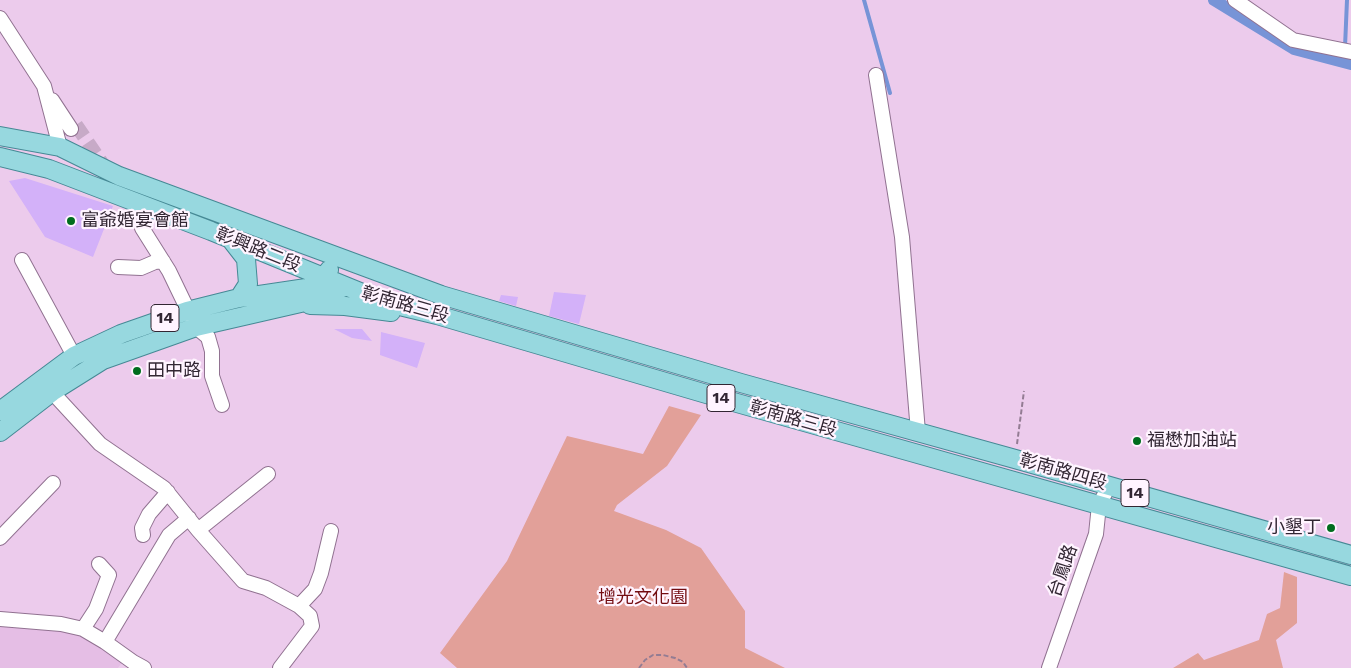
<!DOCTYPE html>
<html>
<head>
<meta charset="utf-8">
<style>
  body { margin:0 }
  canvas { display:block; background:#eccbec }
</style>
</head>
<body>
<canvas width="1351" height="668"></canvas>
<script>
const ctx = document.querySelector('canvas').getContext('2d');
ctx.lineJoin = 'round';
function fillPath(path, color) { ctx.fillStyle = color; ctx.fill(path, 'evenodd'); }
const shape = rows => new Path2D(rows.map(r => 'M' + r).join(''));
function strokePath(path, color, width, dash) { ctx.strokeStyle = color; ctx.lineWidth = width; ctx.lineCap = dash ? 'butt' : 'round'; ctx.setLineDash(dash || []); ctx.stroke(path); }
function label(font, color, halo, rows, align = 'center') {
  ctx.font = font + ' "Work Sans","Noto Sans TC",sans-serif'; ctx.lineWidth = 4.5; ctx.setLineDash([]); ctx.textBaseline = 'middle'; ctx.strokeStyle = halo; ctx.fillStyle = color; for (const [text, x, y, turn = 0] of rows) {
    ctx.save(); ctx.translate(x, y); ctx.rotate((+turn || 0) * Math.PI / 180); ctx.textAlign = isNaN(turn) ? turn : align; if (halo) ctx.strokeText(text, 0, 0); ctx.fillText(text, 0, 0); ctx.restore();
  }
}
fillPath(shape([
  [0,625,74,629,123,661,118,668,0,668]
]), '#e5bee5');
fillPath(shape([
  [669,406,701,415,667,466,617,505,614,511,666,530,701,548,745,611,745,648,785,668,457,668,440,653,507,561,567,436,643,454],
  [1284,572,1297,577,1297,623,1276,640,1283,668,1173,668,1198,653,1204,660,1259,640,1267,614,1280,608]
]), '#e2a099');
strokePath(shape([
  [864,0,890,93],
  [1345,47,1347,0]
]), '#7794d7', 4);
strokePath(shape([
  [1214,0,1294,49,1351,64]
]), '#7794d7', 12);
fillPath(shape([
  [25,178,113,206,93,257,45,237,9,181],
  [554,292,586,295,579,324,549,316],
  [501,295,518,297,516,306,499,301],
  [334,329,362,329,372,341,352,338],
  [381,332,425,343,417,368,380,355]
]), '#d3b1f9');
strokePath(shape([
  [76,125,106,169],
  [126,197,145,225]
]), '#c7aac7', 14, [14, 7]);
const minor = shape([
  [1235,0,1293,40,1351,52],
  [0,18,44,86,60,147],
  [876,75,902,237,918,432],
  [52,100,71,129],
  [142,228,169,271,196,327,208,337,212,351,212,376,222,405],
  [22,260,74,356],
  [118,267,141,268,155,262,163,261],
  [52,392,100,444,164,488,198,530,243,581,266,588,299,606,310,616,312,626,280,668],
  [198,530,268,474],
  [143,535,142,528,149,514,168,492],
  [0,538,53,483],
  [299,606,315,589,321,573,331,531],
  [0,619,61,624,83,629,105,642,133,662,144,668],
  [83,629,96,609,109,575,99,564],
  [105,642,169,535,189,518],
  [1049,668,1096,534,1099,505,1109,486]
]);
const major = shape([
  [0,136,60,147,119,176,441,295,741,383,1015,459,1351,555],
  [0,157,49,169,211,231,387,303,437,315,737,403,1351,576],
  [232,241,246,259,248,284,239,298],
  [310,305,345,306,391,312],
  [0,411,74,356,121,334,187,311,239,298,313,287,325,277,329,270],
  [0,432,52,392,103,360,196,327,318,299,344,287]
]);
strokePath(minor, '#917291', 16);
strokePath(major, '#468995', 20);
strokePath(shape([
  [123,214,130,225],
  [1017,444,1024,391],
  [639,668,645,660,653,655,663,655,675,658,683,662,687,668]
]), '#937c93', 2, [5, 2.5]);
strokePath(minor, '#fff', 14);
strokePath(major, '#97d8df', 18);
for (const [x, y, r, color] of [
  [71,221,5,"#006d1e"],
  [137,371,5,"#006d1e"],
  [1137,441,5,"#006d1e"],
  [1331,528,5,"#006d1e"]
]) { const dot = new Path2D(); dot.arc(x, y, r, 0, 2 * Math.PI); ctx.fillStyle = color; ctx.fill(dot); strokePath(dot, '#fff4ff', 2); }
for (const [x, y, w] of [
  [165,318,28],
  [721,398,28],
  [1135,493,28]
]) { const box = new Path2D(); box.roundRect(x - w / 2, y - 13.5, w, 27, 4); ctx.fillStyle = '#fff4ff'; ctx.fill(box); strokePath(box, '#322633', 1); }
label('bold 16px', '#322633', null, [
  ["14",165,318],
  ["14",721,398],
  ["14",1135,493]
]);
label('18px', '#322633', '#fff4ff', [
  ["富爺婚宴會館",81,221],
  ["田中路",147,371],
  ["福懋加油站",1147,441],
  ["小墾丁",1321,528,"right"]
], 'left');
label('18px', '#322633', '#fff4ff', [
  ["彰興路二段",258,250,22],
  ["彰南路三段",405,305,16],
  ["彰南路三段",793,419,16],
  ["彰南路四段",1063,472,16],
  ["台鳳路",1063,571,-71]
]);
label('18px', '#730c11', '#fff4ff', [
  ["增光文化園",643,598]
]);
</script>
</body>
</html>
